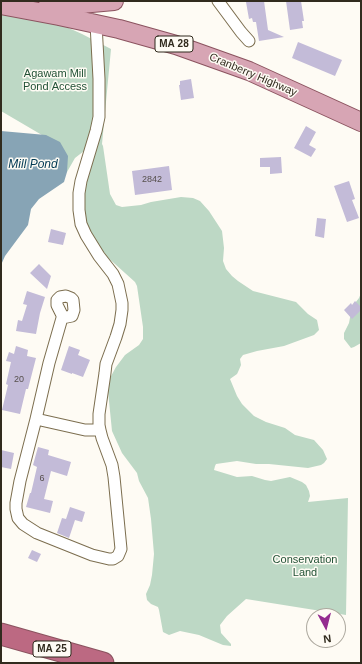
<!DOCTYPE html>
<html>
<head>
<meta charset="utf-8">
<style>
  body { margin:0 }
  #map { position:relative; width:362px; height:664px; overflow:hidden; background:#fefbf4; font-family:Helvetica,sans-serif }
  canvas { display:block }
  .frame { position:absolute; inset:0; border:2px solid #312b1e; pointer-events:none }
  .north { position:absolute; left:306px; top:608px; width:40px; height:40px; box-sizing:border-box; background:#fefbf4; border:1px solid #aca89e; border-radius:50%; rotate:173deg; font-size:11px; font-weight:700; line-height:16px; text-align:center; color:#312b1e }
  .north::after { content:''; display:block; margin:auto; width:14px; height:18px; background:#942c90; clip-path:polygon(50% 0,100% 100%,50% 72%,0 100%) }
</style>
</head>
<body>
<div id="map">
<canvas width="362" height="664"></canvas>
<div class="frame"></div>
<div class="north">N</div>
</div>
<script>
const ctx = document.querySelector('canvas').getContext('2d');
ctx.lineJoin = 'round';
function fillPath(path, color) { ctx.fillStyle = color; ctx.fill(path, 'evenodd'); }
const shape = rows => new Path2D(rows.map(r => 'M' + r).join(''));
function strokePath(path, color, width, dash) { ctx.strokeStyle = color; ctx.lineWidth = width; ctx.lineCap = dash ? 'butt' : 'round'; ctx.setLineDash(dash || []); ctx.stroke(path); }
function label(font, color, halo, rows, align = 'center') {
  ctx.font = font + ' Helvetica,sans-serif'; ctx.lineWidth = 3; ctx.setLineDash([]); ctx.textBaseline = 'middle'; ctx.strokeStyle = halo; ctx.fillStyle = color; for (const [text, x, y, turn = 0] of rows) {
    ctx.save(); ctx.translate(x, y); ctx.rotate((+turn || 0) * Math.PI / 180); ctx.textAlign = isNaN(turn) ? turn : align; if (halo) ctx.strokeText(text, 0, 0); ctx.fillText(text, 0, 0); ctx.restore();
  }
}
fillPath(shape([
  [1,8,62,25,82,34,111,49,102,144,103,146,110,194,116,205,122,207,141,205,151,202,181,197,193,198,200,201,209,211,222,231,224,248,223,261,226,269,232,276,238,281,253,291,296,302,308,314,317,320,319,330,314,335,284,346,257,351,243,355,240,359,241,365,238,372,237,374,230,379,237,396,242,404,254,416,266,422,285,428,295,435,314,440,323,450,327,459,324,463,321,465,308,468,269,464,256,464,237,461,216,464,215,466,214,470,237,477,252,476,265,480,271,481,290,477,302,482,306,485,309,491,310,496,308,502,348,498,346,615,246,599,227,616,220,625,221,633,231,644,231,646,223,645,199,635,180,631,169,635,163,632,159,610,158,607,151,604,147,600,146,594,150,585,152,575,154,554,151,519,148,498,139,481,137,473,122,453,112,431,108,391,110,378,116,367,125,355,139,345,143,339,143,327,137,286,135,282,105,255,82,219,87,150,84,151,75,158,67,172,47,138,1,111],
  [361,293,361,343,354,347,351,348,344,339,344,333,349,323,352,307,359,298]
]), '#bdd8c5');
fillPath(shape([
  [1,131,46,135,60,142,68,156,67,172,64,182,39,199,31,209,28,225,5,256,1,265]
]), '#87a4b5');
fillPath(shape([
  [252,1,264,1,268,30,284,37,259,41,256,22,253,22,252,18,249,19,246,2],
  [286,1,301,1,304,21,302,21,303,28,290,30],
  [298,42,342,60,335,76,292,58],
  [191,79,194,98,181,100,179,85,180,85,180,81],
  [306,126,316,132,309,145,316,149,311,157,294,148],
  [281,157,282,173,270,174,270,167,260,167,260,158],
  [169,166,172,190,135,195,132,171],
  [349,181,355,199,352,200,359,218,347,222,334,186],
  [317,218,326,219,324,238,315,236],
  [51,229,66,233,63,245,48,242],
  [39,264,51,276,47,289,30,273],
  [27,291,45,297,40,313,36,334,16,331,18,320,22,321,27,305,23,304],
  [355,301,361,307,361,310,352,319,344,310,351,303,352,305],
  [16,346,28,350,27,356,36,358,28,389,26,389,20,414,2,410,8,385,6,384,11,362,6,361,9,352,14,354],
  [69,346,80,350,78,355,90,360,83,377,72,373,72,374,61,370],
  [38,447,49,450,48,455,71,462,67,476,51,471,44,499,53,501,50,513,26,507,30,493,31,493,37,467,33,465],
  [1,450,14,453,11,469,1,467],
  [70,507,85,512,82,522,75,520,69,538,57,533,62,518,66,519],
  [32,550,41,554,37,562,28,558]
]), '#c3bbd8');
const minor = shape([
  [218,1,241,32,249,41],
  [62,318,72,316,74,310,73,300,71,298,66,296,60,297,57,300,57,305,62,315,62,318,49,363,36,419,85,430,100,430,99,425,99,414,105,373,106,364,116,337,120,324,122,310,122,303,118,284,113,274,99,256,86,235,81,224,79,210,79,193,81,181,96,131,99,117,99,79,96,24],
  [36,419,20,481,16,503,16,509,18,518,23,524,37,533,92,555,109,559,113,559,118,556,121,549,114,477,112,465,102,438,100,430]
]);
const primary = shape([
  [1,5,59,16,119,29,176,45,249,71,361,122],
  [47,7,114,1]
]);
const motorway = shape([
  [1,634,103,663]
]);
strokePath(minor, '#7c6e4f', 13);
strokePath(primary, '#8b535f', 20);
strokePath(motorway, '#8b535f', 23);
strokePath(minor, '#fff', 11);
strokePath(primary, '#d7a5b4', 18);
strokePath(motorway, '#bc6982', 21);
label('9px', '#564f4c', null, [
  ["2842",152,180],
  ["20",19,380],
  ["6",42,479]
]);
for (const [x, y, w] of [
  [174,44,38],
  [52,649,38]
]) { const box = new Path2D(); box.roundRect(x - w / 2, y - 8, w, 16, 3); ctx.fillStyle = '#fefbf4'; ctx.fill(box); strokePath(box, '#312b1e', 1); }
label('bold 10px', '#312b1e', null, [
  ["MA 28",174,44],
  ["MA 25",52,649]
]);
label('11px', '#215135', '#fefbf4', [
  ["Agawam Mill",55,74],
  ["Pond Access",55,87],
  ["Conservation",305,560],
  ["Land",305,573]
]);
label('11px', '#312b1e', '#fefbf4', [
  ["Cranberry Highway",253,75,23]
]);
label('italic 12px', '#003953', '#fefbf4', [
  ["Mill Pond",33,165]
]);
</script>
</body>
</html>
